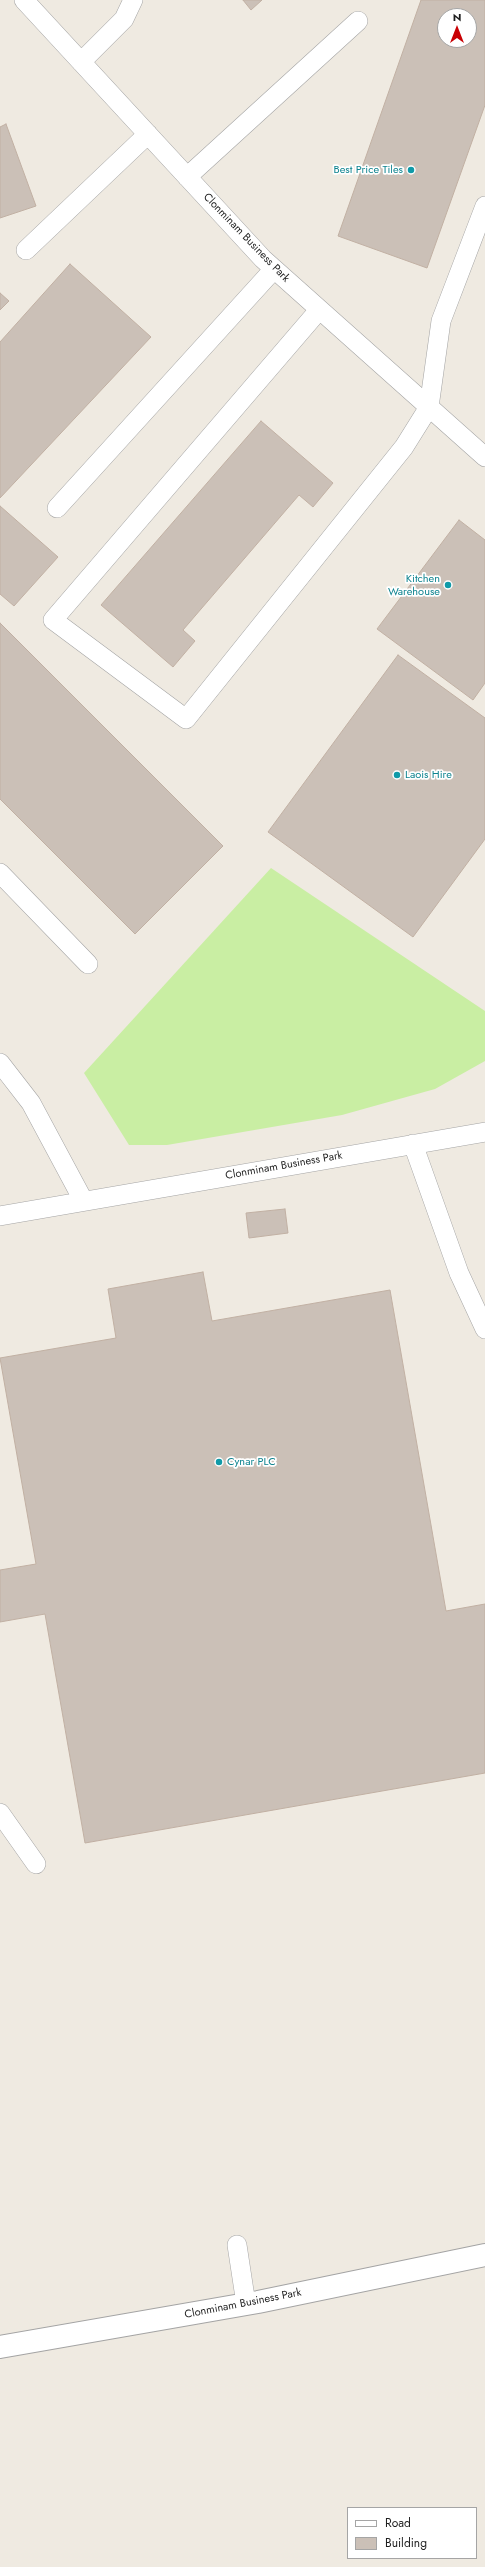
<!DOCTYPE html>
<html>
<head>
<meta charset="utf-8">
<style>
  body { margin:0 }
  #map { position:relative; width:485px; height:2567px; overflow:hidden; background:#efeae1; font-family:Jost,sans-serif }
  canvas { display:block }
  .legend { position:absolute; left:347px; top:2507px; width:130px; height:52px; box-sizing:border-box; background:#fff; border:1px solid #a5a5a5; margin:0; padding:5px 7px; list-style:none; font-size:12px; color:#1d1d1d }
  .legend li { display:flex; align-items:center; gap:8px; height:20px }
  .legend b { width:20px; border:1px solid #a5a5a5 }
  .north { position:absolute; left:437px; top:8px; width:40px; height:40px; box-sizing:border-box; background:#fff; border:1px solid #a5a5a5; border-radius:50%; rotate:0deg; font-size:11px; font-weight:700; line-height:16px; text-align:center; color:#1d1d1d }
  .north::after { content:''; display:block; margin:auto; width:14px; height:18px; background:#c90004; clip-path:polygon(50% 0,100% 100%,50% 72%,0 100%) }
</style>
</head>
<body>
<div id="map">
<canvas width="485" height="2567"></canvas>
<ul class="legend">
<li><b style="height:5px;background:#fff"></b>Road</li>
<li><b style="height:11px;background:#cbc0b7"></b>Building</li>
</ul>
<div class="north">N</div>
</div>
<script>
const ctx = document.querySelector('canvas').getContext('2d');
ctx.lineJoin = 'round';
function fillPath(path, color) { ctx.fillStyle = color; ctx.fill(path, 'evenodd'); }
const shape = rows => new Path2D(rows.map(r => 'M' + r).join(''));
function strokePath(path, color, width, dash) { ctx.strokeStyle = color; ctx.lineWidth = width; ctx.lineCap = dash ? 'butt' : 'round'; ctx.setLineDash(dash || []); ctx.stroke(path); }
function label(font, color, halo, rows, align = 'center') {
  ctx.font = font + ' Jost,sans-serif'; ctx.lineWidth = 3.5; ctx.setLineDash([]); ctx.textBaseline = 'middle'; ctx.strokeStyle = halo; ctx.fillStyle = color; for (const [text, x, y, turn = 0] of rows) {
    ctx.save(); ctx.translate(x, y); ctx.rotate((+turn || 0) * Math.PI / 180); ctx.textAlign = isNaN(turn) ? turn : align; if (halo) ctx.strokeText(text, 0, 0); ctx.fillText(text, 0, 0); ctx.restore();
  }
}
fillPath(shape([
  [271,868,485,1011,485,1061,435,1089,342,1115,167,1145,129,1145,84,1073]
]), '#c9eea3');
const building = shape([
  [243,0,262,0,251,10,243,0],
  [421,0,485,0,485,105,427,268,338,236,421,0],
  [445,16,469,16,469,40,445,40,445,16],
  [6,124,36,206,0,218,0,127,6,124],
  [70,264,151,337,0,498,0,342,70,264],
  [0,293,9,301,0,310,0,293],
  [261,421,333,483,313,507,299,495,183,630,195,641,173,667,101,605,261,421],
  [0,506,58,557,14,606,0,594,0,506],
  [459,520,485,540,485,683,473,700,377,629,459,520],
  [0,623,223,846,135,934,0,799,0,623],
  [398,655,485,718,485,839,413,937,268,832,398,655],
  [285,1209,288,1233,249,1238,246,1213,285,1209],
  [203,1272,212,1321,390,1290,446,1611,485,1604,485,1773,85,1843,45,1614,0,1622,0,1570,36,1564,0,1358,116,1338,108,1289,203,1272]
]);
fillPath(building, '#cbc0b7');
strokePath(building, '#c1b0a3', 1);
const service = shape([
  [24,0,263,259,485,457],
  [81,62,124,19,133,0],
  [187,177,358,21],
  [26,250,148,134],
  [319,310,53,620,186,719,404,447,429,407,441,321,485,206],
  [57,508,274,269],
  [0,873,88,964],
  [0,1063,31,1103,83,1200],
  [413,1144,459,1273,485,1329],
  [0,1216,485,1132],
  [0,1813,36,1864],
  [237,2245,246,2304]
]);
const minor = shape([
  [0,2347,258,2302,485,2255]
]);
strokePath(service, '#a4a4a4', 20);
strokePath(minor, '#a4a4a4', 24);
strokePath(service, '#fff', 19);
strokePath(minor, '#fff', 22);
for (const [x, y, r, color] of [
  [411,170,4,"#0f9aa8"],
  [448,585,4,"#0f9aa8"],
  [397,775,4,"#0f9aa8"],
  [219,1462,4,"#0f9aa8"]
]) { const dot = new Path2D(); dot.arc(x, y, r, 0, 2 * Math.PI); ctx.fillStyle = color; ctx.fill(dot); strokePath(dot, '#fff', 1.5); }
label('11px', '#0d838f', '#fff', [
  ["Best Price Tiles",403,170],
  ["Kitchen",440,579],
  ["Warehouse",440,592],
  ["Laois Hire",405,775,"left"],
  ["Cynar PLC",227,1462,"left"]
], 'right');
label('11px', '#1d1d1d', '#fff', [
  ["Clonminam Business Park",246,238,46],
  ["Clonminam Business Park",284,1166,-10],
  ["Clonminam Business Park",243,2304,-11]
]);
</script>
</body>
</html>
